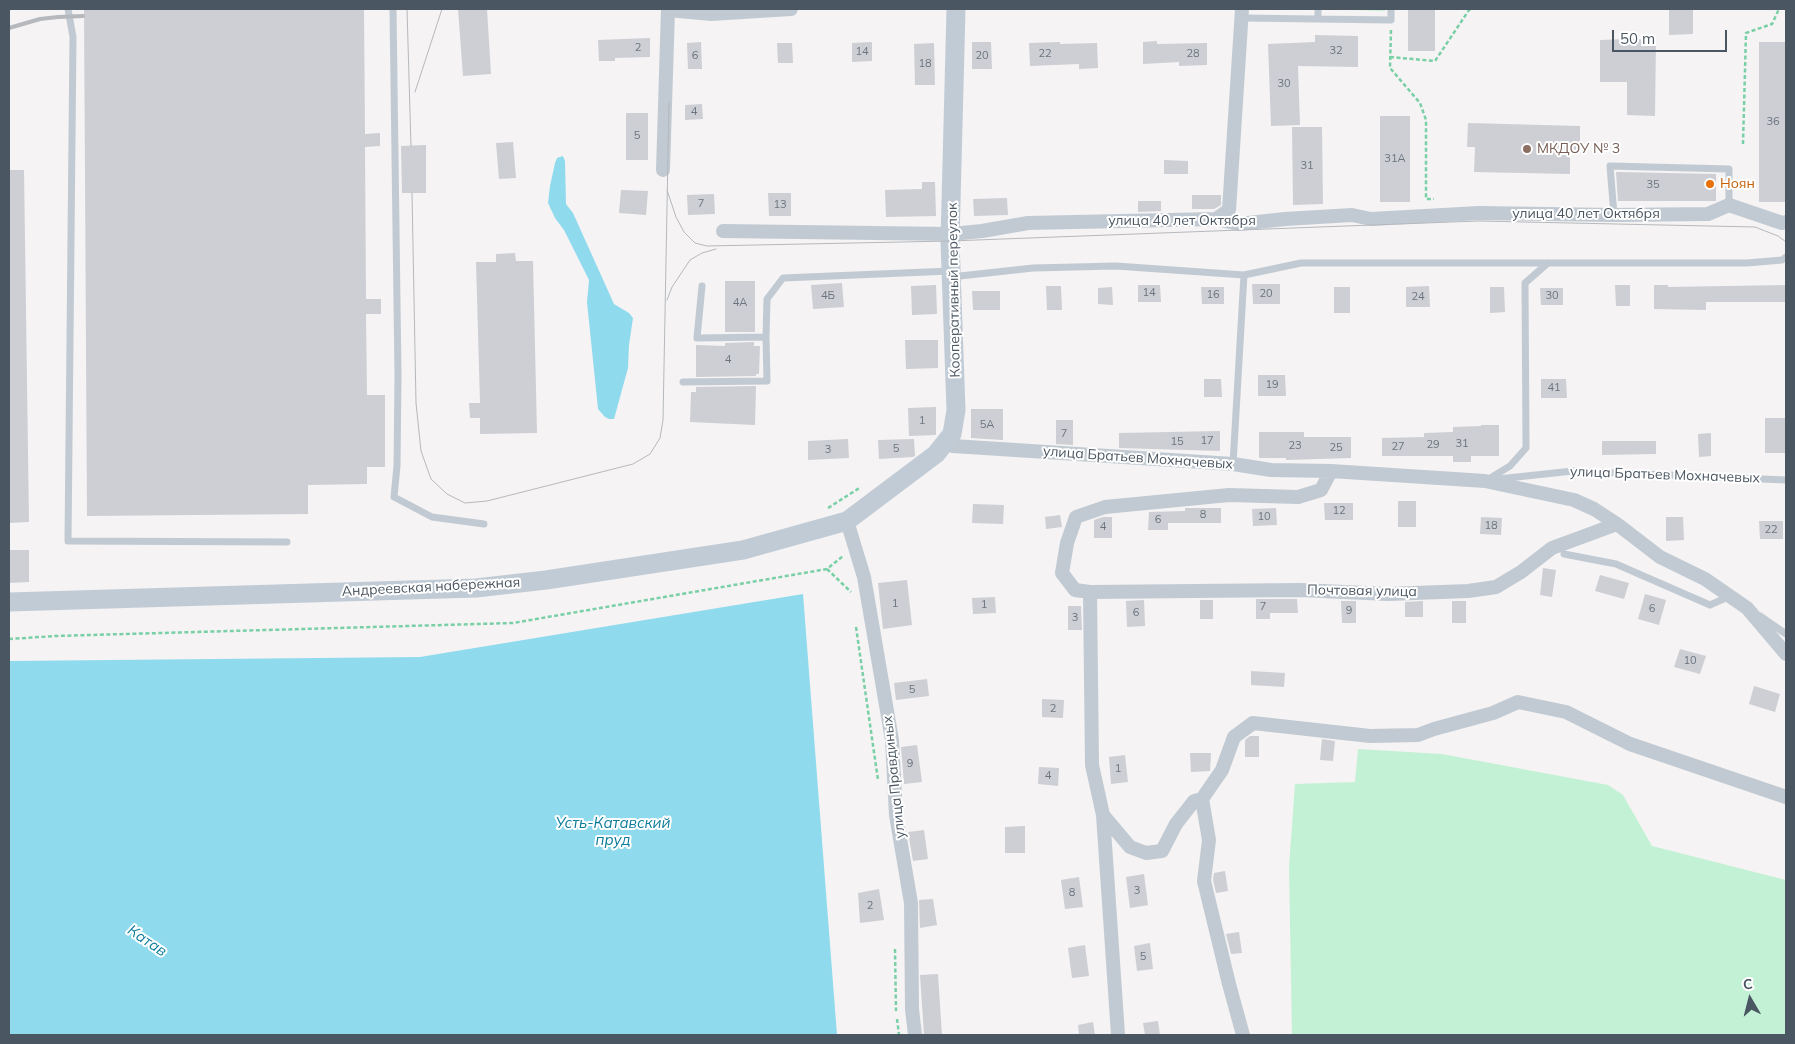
<!DOCTYPE html>
<html>
<head>
<meta charset="utf-8">
<style>
  body { margin:0 }
  #map { position:relative; width:1795px; height:1044px; overflow:hidden; background:#f5f3f3; font-family:Mulish,sans-serif }
  canvas { display:block }
  .frame { position:absolute; inset:0; border:10px solid #4a5661; pointer-events:none }
  .north { position:absolute; left:1725px; top:974px; width:50px; height:50px; -webkit-text-stroke:4px #fff; paint-order:stroke; rotate:352deg; font-size:14px; font-weight:700; line-height:20px; text-align:center; color:#4a5661 }
  .north::after { content:''; display:block; margin:auto; width:18px; height:22px; background:#4a5661; clip-path:polygon(50% 0,100% 100%,50% 72%,0 100%) }
  .scale { position:absolute; left:1612px; top:30px; width:115px; height:22px; box-sizing:border-box; border:2px solid #4a5661; border-top:0; padding-left:6px; font-size:15px; line-height:18px; white-space:nowrap; color:#4a5661; -webkit-text-stroke:4px #fff; paint-order:stroke }
</style>
</head>
<body>
<div id="map">
<canvas width="1795" height="1044"></canvas>
<div class="frame"></div>
<div class="north">С</div>
<div class="scale">50 m</div>
</div>
<script>
const ctx = document.querySelector('canvas').getContext('2d');
ctx.lineJoin = 'round';
function fillPath(path, color) { ctx.fillStyle = color; ctx.fill(path, 'evenodd'); }
const shape = rows => new Path2D(rows.map(r => 'M' + r).join(''));
function strokePath(path, color, width, dash) { ctx.strokeStyle = color; ctx.lineWidth = width; ctx.lineCap = dash ? 'butt' : 'round'; ctx.setLineDash(dash || []); ctx.stroke(path); }
function label(font, color, halo, rows, align = 'center') {
  ctx.font = font + ' Mulish,sans-serif'; ctx.lineWidth = 4; ctx.setLineDash([]); ctx.textBaseline = 'middle'; ctx.strokeStyle = halo; ctx.fillStyle = color; for (const [text, x, y, turn = 0] of rows) {
    ctx.save(); ctx.translate(x, y); ctx.rotate((+turn || 0) * Math.PI / 180); ctx.textAlign = isNaN(turn) ? turn : align; if (halo) ctx.strokeText(text, 0, 0); ctx.fillText(text, 0, 0); ctx.restore();
  }
}
fillPath(shape([
  [1319,9,1385,9,1385,11],
  [1358,749,1442,754,1608,785,1623,795,1652,846,1786,880,1786,1035,1292,1035,1289,867,1295,784,1355,782]
]), '#c3f1d5');
fillPath(shape([
  [563,156,565,161,566,204,573,213,614,304,629,313,633,318,629,345,628,368,614,419,609,419,605,417,598,409,587,302,589,280,564,230,555,218,548,203,550,186,555,163,557,158],
  [803,594,837,1035,9,1035,9,661,420,657]
]), '#90daee');
fillPath(shape([
  [84,9,364,9,365,134,380,133,380,146,365,147,366,299,381,299,381,314,366,314,367,395,385,395,385,467,367,467,367,484,308,485,308,514,87,516],
  [458,9,487,9,491,74,463,76],
  [1408,9,1435,9,1435,51,1408,51],
  [1669,10,1693,10,1693,34,1669,35],
  [1315,35,1358,36,1358,67,1298,66,1300,125,1271,126,1268,44,1315,42],
  [650,38,650,57,615,58,615,61,599,61,598,40],
  [1628,39,1656,40,1655,116,1627,115,1627,82,1600,82,1600,40],
  [1157,41,1157,44,1207,43,1207,65,1179,66,1179,62,1143,64,1143,42],
  [701,42,702,69,688,69,687,43],
  [872,42,872,61,852,62,852,43],
  [972,42,991,42,992,69,972,69],
  [1060,42,1060,44,1097,43,1098,68,1079,69,1079,64,1030,66,1029,43],
  [1759,42,1786,42,1786,202,1759,202],
  [777,43,792,43,793,63,778,63],
  [934,43,935,85,915,85,914,44],
  [702,104,703,119,685,120,685,105],
  [626,113,648,113,648,160,626,160],
  [1380,116,1410,116,1410,202,1380,202],
  [1468,123,1580,126,1580,152,1570,151,1570,174,1474,172,1475,147,1467,147],
  [1292,127,1322,127,1323,204,1293,205],
  [513,142,516,178,499,179,496,143],
  [426,145,426,193,402,193,401,146],
  [1164,160,1188,161,1188,174,1164,174],
  [9,170,24,170,29,522,9,523],
  [1616,172,1716,174,1716,201,1618,201],
  [922,182,935,182,936,216,886,217,885,190,922,189],
  [621,190,648,191,646,215,619,213],
  [768,193,791,193,791,216,769,216],
  [714,194,715,214,688,215,687,195],
  [1192,195,1221,195,1221,205,1214,209,1192,209],
  [1007,198,1008,215,974,216,973,199],
  [1138,201,1161,201,1161,211,1138,212],
  [515,253,516,261,533,261,537,433,480,434,480,418,470,418,469,403,480,403,476,262,496,262,496,254],
  [725,281,755,281,755,332,725,332],
  [842,283,844,307,813,309,811,285],
  [1252,284,1280,284,1280,304,1253,304],
  [936,285,937,314,912,315,911,286],
  [1138,285,1160,285,1161,302,1138,302],
  [1615,285,1630,285,1630,306,1616,306],
  [1654,285,1668,285,1668,287,1786,285,1786,302,1706,302,1706,310,1654,309],
  [1046,286,1061,286,1062,310,1047,310],
  [1429,286,1430,307,1406,307,1406,287],
  [1112,287,1113,305,1098,304,1098,288],
  [1201,287,1224,287,1224,304,1202,304],
  [1334,287,1350,287,1350,313,1334,313],
  [1490,287,1504,287,1505,312,1490,313],
  [1540,288,1563,288,1563,305,1541,305],
  [972,291,1000,291,1000,310,973,310],
  [905,340,938,340,938,368,906,369],
  [754,342,754,346,760,346,759,374,756,374,756,376,696,377,696,345,725,346,725,343],
  [1258,375,1285,375,1286,396,1258,396],
  [1204,379,1221,379,1222,397,1204,397],
  [1541,379,1566,379,1567,398,1541,398],
  [756,386,755,425,690,422,691,392,696,392,696,387],
  [936,407,936,435,909,436,908,408],
  [971,409,1003,409,1003,440,971,438],
  [1765,418,1785,418,1785,453,1765,453],
  [1056,420,1073,420,1073,445,1056,444],
  [1481,425,1499,425,1499,456,1471,456,1471,462,1453,462,1453,456,1382,456,1382,438,1424,437,1424,433,1453,432,1453,427,1481,426],
  [1220,431,1220,451,1119,448,1119,433],
  [1259,432,1304,432,1304,437,1351,437,1351,458,1286,460,1286,458,1259,458],
  [1711,433,1711,456,1699,457,1698,434],
  [848,439,849,458,808,460,808,441],
  [914,439,915,456,913,457,879,459,878,440],
  [1602,441,1656,441,1656,454,1602,455],
  [1398,501,1416,501,1416,527,1398,527],
  [1324,503,1353,503,1353,520,1325,520],
  [973,504,1004,505,1003,524,972,523],
  [1185,508,1221,508,1221,523,1168,523,1168,530,1148,530,1149,512,1185,511],
  [1276,508,1277,525,1253,526,1252,509],
  [1060,515,1062,527,1046,529,1045,517],
  [1103,517,1112,517,1112,538,1094,538,1094,520],
  [1481,517,1502,518,1501,535,1480,534],
  [1666,517,1683,517,1684,540,1666,541],
  [1759,521,1783,521,1783,539,1760,539],
  [9,550,29,550,29,582,9,583],
  [1543,568,1556,570,1552,597,1540,595],
  [1600,575,1629,583,1624,599,1595,591],
  [907,580,912,625,883,629,878,583],
  [1645,594,1666,600,1659,625,1638,619],
  [995,597,996,613,973,614,972,598],
  [1256,599,1297,599,1298,613,1270,613,1270,619,1256,619],
  [1144,600,1145,626,1127,627,1126,601],
  [1200,600,1213,600,1213,619,1200,619],
  [1341,601,1356,601,1356,623,1342,623],
  [1423,601,1423,617,1405,617,1405,602],
  [1452,601,1466,601,1466,623,1452,623],
  [1068,606,1081,606,1082,630,1068,630],
  [1680,649,1706,656,1700,674,1674,667],
  [1251,671,1285,673,1284,687,1251,685],
  [927,679,929,696,896,700,894,683],
  [1754,686,1780,694,1775,712,1749,704],
  [1042,699,1064,700,1063,718,1042,717],
  [1250,736,1259,736,1259,757,1245,757,1245,740],
  [1322,739,1335,741,1333,761,1320,760],
  [917,745,922,782,904,784,901,747],
  [1190,753,1211,753,1210,771,1191,772],
  [1125,755,1128,782,1111,784,1109,757],
  [1039,767,1059,768,1058,786,1038,784],
  [1025,826,1025,853,1005,853,1005,827],
  [924,830,928,859,913,861,908,832],
  [1225,871,1228,891,1216,893,1213,880,1214,873],
  [1144,874,1148,905,1130,908,1126,877],
  [1079,877,1083,907,1065,909,1061,880],
  [879,889,884,920,860,923,858,893],
  [933,899,937,925,920,928,919,900],
  [1239,932,1242,953,1231,954,1226,934],
  [1150,943,1153,969,1137,971,1134,946],
  [1085,945,1089,976,1072,978,1068,948],
  [938,974,942,1035,924,1035,920,975],
  [1158,1021,1160,1035,1145,1035,1143,1023],
  [1093,1022,1095,1035,1079,1035,1078,1025]
]), '#cdcfd5');
strokePath(shape([
  [1391,30,1390,68,1420,103,1426,120,1426,199,1434,199],
  [1390,57,1435,61,1469,10,1473,9],
  [1743,144,1746,33,1772,24,1779,9],
  [828,508,861,487],
  [827,569,851,592],
  [856,627,878,780],
  [9,639,55,636,513,623,827,569,843,556],
  [895,949,896,1011],
  [897,1019,899,1035]
]), '#7ad0a6', 2.5, [4, 2.5]);
strokePath(shape([
  [68,9,73,37,68,541,287,542],
  [393,9,398,375,397,466,394,497,432,517,484,524],
  [1318,9,1318,19],
  [1242,18,1391,20,1391,9],
  [1614,215,1610,166,1729,169,1729,205],
  [953,280,960,276,1033,268,1116,266,1244,275,1301,263,1747,263,1782,260,1786,257],
  [702,286,697,338,766,337,767,299,783,278,951,271],
  [683,382,767,381,766,337],
  [1233,464,1244,275],
  [1498,479,1573,471,1786,480],
  [1487,480,1510,466,1526,448,1525,283,1548,263],
  [1564,554,1616,564,1710,605,1730,596],
  [1760,616,1786,634]
]), '#c1cad2', 7);
strokePath(shape([
  [668,10,711,14,791,9],
  [663,170,668,9],
  [1216,219,1229,210,1242,9],
  [723,231,951,234,982,231,1028,223,1216,219,1239,224,1285,219,1352,215,1371,219,1479,213,1614,215,1708,214,1729,205,1782,223,1786,222],
  [945,442,953,446,1233,464,1271,470,1331,471],
  [847,521,864,577,892,740,896,815,911,903,912,1009,915,1035],
  [1090,592,1300,590,1388,594,1468,591,1496,587,1521,572,1552,548,1617,524],
  [1202,799,1209,840,1204,881,1229,984,1243,1035],
  [1103,815,1130,847,1146,853,1162,851,1176,824,1194,801,1202,799,1222,770,1234,737,1253,723,1370,736,1418,735,1434,729,1493,713,1518,702,1566,712,1630,744,1786,797],
  [1118,1035,1103,815,1092,765,1090,592,1075,590,1062,573,1067,543,1076,517,1105,507,1229,495,1298,497,1321,490,1331,471,1485,481,1574,500,1594,509,1617,524,1660,557,1705,579,1747,608,1786,654]
]), '#c1cad2', 14);
strokePath(shape([
  [9,602,476,588,546,580,743,550,847,521,936,454,952,434,956,410,950,241,956,9]
]), '#c1cbd6', 19);
strokePath(shape([
  [407,9,411,146],
  [415,92,442,9],
  [667,190,676,217,684,232,695,243,707,246,950,241,1478,221,1755,227,1778,236,1786,242],
  [412,193,416,403,421,451,431,479,447,494,465,503,487,501,633,464,650,454,660,438,663,420,669,102],
  [667,300,672,287,690,260,702,253,716,249]
]), '#b5b8bd', 1);
strokePath(shape([
  [9,28,40,19,58,17,83,16]
]), '#b5b8bd', 4);
for (const [x, y, r, color] of [
  [1527,149,5,"#8d6e63"],
  [1710,184,5,"#e8710a"]
]) { const dot = new Path2D(); dot.arc(x, y, r, 0, 2 * Math.PI); ctx.fillStyle = color; ctx.fill(dot); strokePath(dot, '#fff', 2); }
label('11px', '#6b747e', null, [
  ["2",638,48],
  ["32",1336,51],
  ["14",862,52],
  ["22",1045,54],
  ["28",1193,54],
  ["6",695,56],
  ["20",982,56],
  ["18",925,64],
  ["30",1284,84],
  ["4",694,112],
  ["36",1773,122],
  ["5",637,136],
  ["31А",1395,159],
  ["31",1307,166],
  ["35",1653,185],
  ["7",701,204],
  ["13",780,205],
  ["14",1149,293],
  ["20",1266,294],
  ["16",1213,295],
  ["4Б",828,296],
  ["30",1552,296],
  ["24",1418,297],
  ["4А",740,303],
  ["4",728,360],
  ["19",1272,385],
  ["41",1554,388],
  ["1",922,421],
  ["5А",987,425],
  ["7",1064,434],
  ["17",1207,441],
  ["15",1177,442],
  ["31",1462,444],
  ["29",1433,445],
  ["23",1295,446],
  ["27",1398,447],
  ["25",1336,448],
  ["5",896,449],
  ["3",828,450],
  ["12",1339,511],
  ["8",1203,515],
  ["10",1264,517],
  ["6",1158,520],
  ["18",1491,526],
  ["4",1103,527],
  ["22",1771,530],
  ["1",895,604],
  ["1",984,605],
  ["7",1263,607],
  ["6",1652,609],
  ["9",1349,611],
  ["6",1136,613],
  ["3",1075,618],
  ["10",1690,661],
  ["5",912,690],
  ["2",1053,709],
  ["9",910,764],
  ["1",1118,769],
  ["4",1048,776],
  ["3",1137,891],
  ["8",1072,893],
  ["2",870,906],
  ["5",1143,957]
]);
label('14px', '#785e54', '#fff', [
  ["МКДОУ № 3",1537,149]
], 'left');
label('14px', '#c56008', '#fff', [
  ["Ноян",1720,184]
], 'left');
label('14px', '#4a5661', '#fff', [
  ["улица 40 лет Октября",1586,214],
  ["улица 40 лет Октября",1182,221],
  ["Кооперативный переулок",954,290,-91],
  ["улица Братьев Мохначевых",1138,458,4],
  ["улица Братьев Мохначевых",1665,475,2],
  ["Андреевская набережная",431,587,-3],
  ["Почтовая улица",1362,591,1],
  ["улица Правдиных",894,777,-96]
]);
label('italic 15px', '#0c7c9b', '#fff', [
  ["Усть-Катавский",613,823],
  ["пруд",613,840],
  ["Катав",147,941,34]
]);
</script>
</body>
</html>
